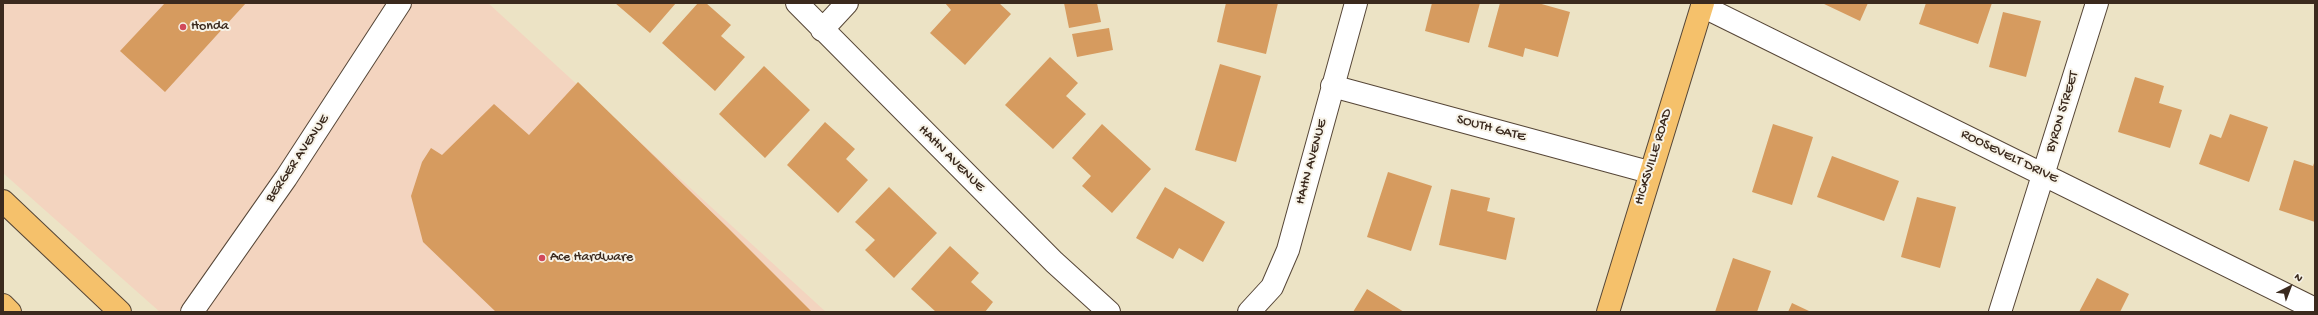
<!DOCTYPE html>
<html>
<head>
<meta charset="utf-8">
<style>
  body { margin:0 }
  #map { position:relative; width:2318px; height:315px; overflow:hidden; background:#ece3c5; font-family:"Gochi Hand",sans-serif }
  canvas { display:block }
  .frame { position:absolute; inset:0; border:4px solid #3b2a1e; pointer-events:none }
  .north { position:absolute; left:2270px; top:267px; width:40px; height:40px; -webkit-text-stroke:3px #f7f3e8; paint-order:stroke; rotate:42deg; font-size:11px; font-weight:700; line-height:16px; text-align:center; color:#3b2a1e }
  .north::after { content:''; display:block; margin:auto; width:14px; height:18px; background:#3b2a1e; clip-path:polygon(50% 0,100% 100%,50% 72%,0 100%) }
</style>
</head>
<body>
<div id="map">
<canvas width="2318" height="315"></canvas>
<div class="frame"></div>
<div class="north">N</div>
</div>
<script>
const ctx = document.querySelector('canvas').getContext('2d');
ctx.lineJoin = 'round';
function fillPath(path, color) { ctx.fillStyle = color; ctx.fill(path, 'evenodd'); }
const shape = rows => new Path2D(rows.map(r => 'M' + r).join(''));
function strokePath(path, color, width, dash) { ctx.strokeStyle = color; ctx.lineWidth = width; ctx.lineCap = dash ? 'butt' : 'round'; ctx.setLineDash(dash || []); ctx.stroke(path); }
function label(font, color, halo, rows, align = 'center') {
  ctx.font = font + ' "Gochi Hand",sans-serif'; ctx.lineWidth = 4; ctx.setLineDash([]); ctx.textBaseline = 'middle'; ctx.strokeStyle = halo; ctx.fillStyle = color; for (const [text, x, y, turn = 0] of rows) {
    ctx.save(); ctx.translate(x, y); ctx.rotate((+turn || 0) * Math.PI / 180); ctx.textAlign = isNaN(turn) ? turn : align; if (halo) ctx.strokeText(text, 0, 0); ctx.fillText(text, 0, 0); ctx.restore();
  }
}
fillPath(shape([
  [3,3,488,3,826,312,160,312,3,173]
]), '#f3d4bf');
fillPath(shape([
  [165,3,246,3,165,92,120,51],
  [615,3,676,3,650,33],
  [698,3,706,3,731,25,721,36,745,57,715,91,662,43],
  [945,3,999,3,1011,14,965,65,930,33,951,10],
  [1064,3,1097,3,1101,22,1069,28],
  [1226,3,1278,3,1266,54,1217,42],
  [1432,3,1480,3,1469,43,1425,31],
  [1500,3,1538,3,1570,12,1558,57,1525,48,1523,57,1488,47],
  [1822,3,1868,3,1860,21],
  [1926,3,1992,3,1978,44,1919,24],
  [2003,12,2041,21,2026,77,1989,67],
  [1109,28,1113,50,1077,57,1072,34],
  [1050,57,1078,83,1066,96,1086,114,1053,149,1005,105],
  [1220,64,1261,76,1236,162,1195,150],
  [764,66,810,110,765,158,719,114],
  [2135,77,2164,86,2159,103,2182,110,2170,148,2118,132],
  [578,82,727,227,812,312,496,312,423,242,411,196,422,162,431,148,442,155,494,104,529,135],
  [2230,114,2268,127,2249,182,2199,164,2210,134,2221,138],
  [825,122,855,149,846,159,868,180,838,213,787,165],
  [1102,124,1151,169,1112,213,1082,186,1091,176,1072,158],
  [1773,124,1813,137,1792,205,1752,192],
  [1832,156,1899,181,1884,221,1817,197],
  [2294,160,2313,166,2315,160,2315,222,2279,210],
  [1388,172,1432,186,1411,251,1367,237],
  [889,187,937,233,894,278,865,250,875,240,855,222],
  [1165,187,1225,222,1203,262,1179,248,1173,259,1136,238],
  [1451,189,1490,198,1487,211,1515,218,1506,260,1439,245],
  [1917,197,1956,207,1940,268,1901,257],
  [950,246,979,273,971,282,993,302,985,312,936,312,911,289],
  [1733,258,1771,271,1757,312,1715,312],
  [2097,278,2129,294,2120,312,2079,312],
  [1367,289,1404,312,1353,312],
  [1792,303,1809,311,1809,312,1788,312]
]), '#d69b5f');
const minor = shape([
  [797,3,1054,262,1109,312],
  [1702,6,2315,309],
  [822,30,847,3],
  [1332,86,1649,172],
  [192,312,286,178,400,3],
  [1249,312,1272,287,1288,250,1356,3],
  [2000,312,2097,3]
]);
const major = shape([
  [3,201,120,312],
  [3,305,10,312],
  [1608,312,1703,3]
]);
strokePath(minor, '#564637', 24);
strokePath(major, '#564637', 24);
strokePath(minor, '#fff', 22);
strokePath(major, '#f5c16b', 22);
for (const [x, y, r, color] of [
  [183,27,4,"#d1495b"],
  [542,258,4,"#d1495b"]
]) { const dot = new Path2D(); dot.arc(x, y, r, 0, 2 * Math.PI); ctx.fillStyle = color; ctx.fill(dot); strokePath(dot, '#f7f3e8', 1.5); }
label('14px', '#3b2a1e', '#f7f3e8', [
  ["Honda",191,27],
  ["Ace Hardware",550,258]
], 'left');
label('14px', '#3b2a1e', '#f7f3e8', [
  ["BYRON STREET",2063,112,-73],
  ["SOUTH GATE",1491,129,15],
  ["HICKSVILLE ROAD",1654,157,-73],
  ["ROOSEVELT DRIVE",2009,157,26],
  ["BERGER AVENUE",298,159,-56],
  ["HAHN AVENUE",951,159,45],
  ["HAHN AVENUE",1312,162,-75]
]);
</script>
</body>
</html>
